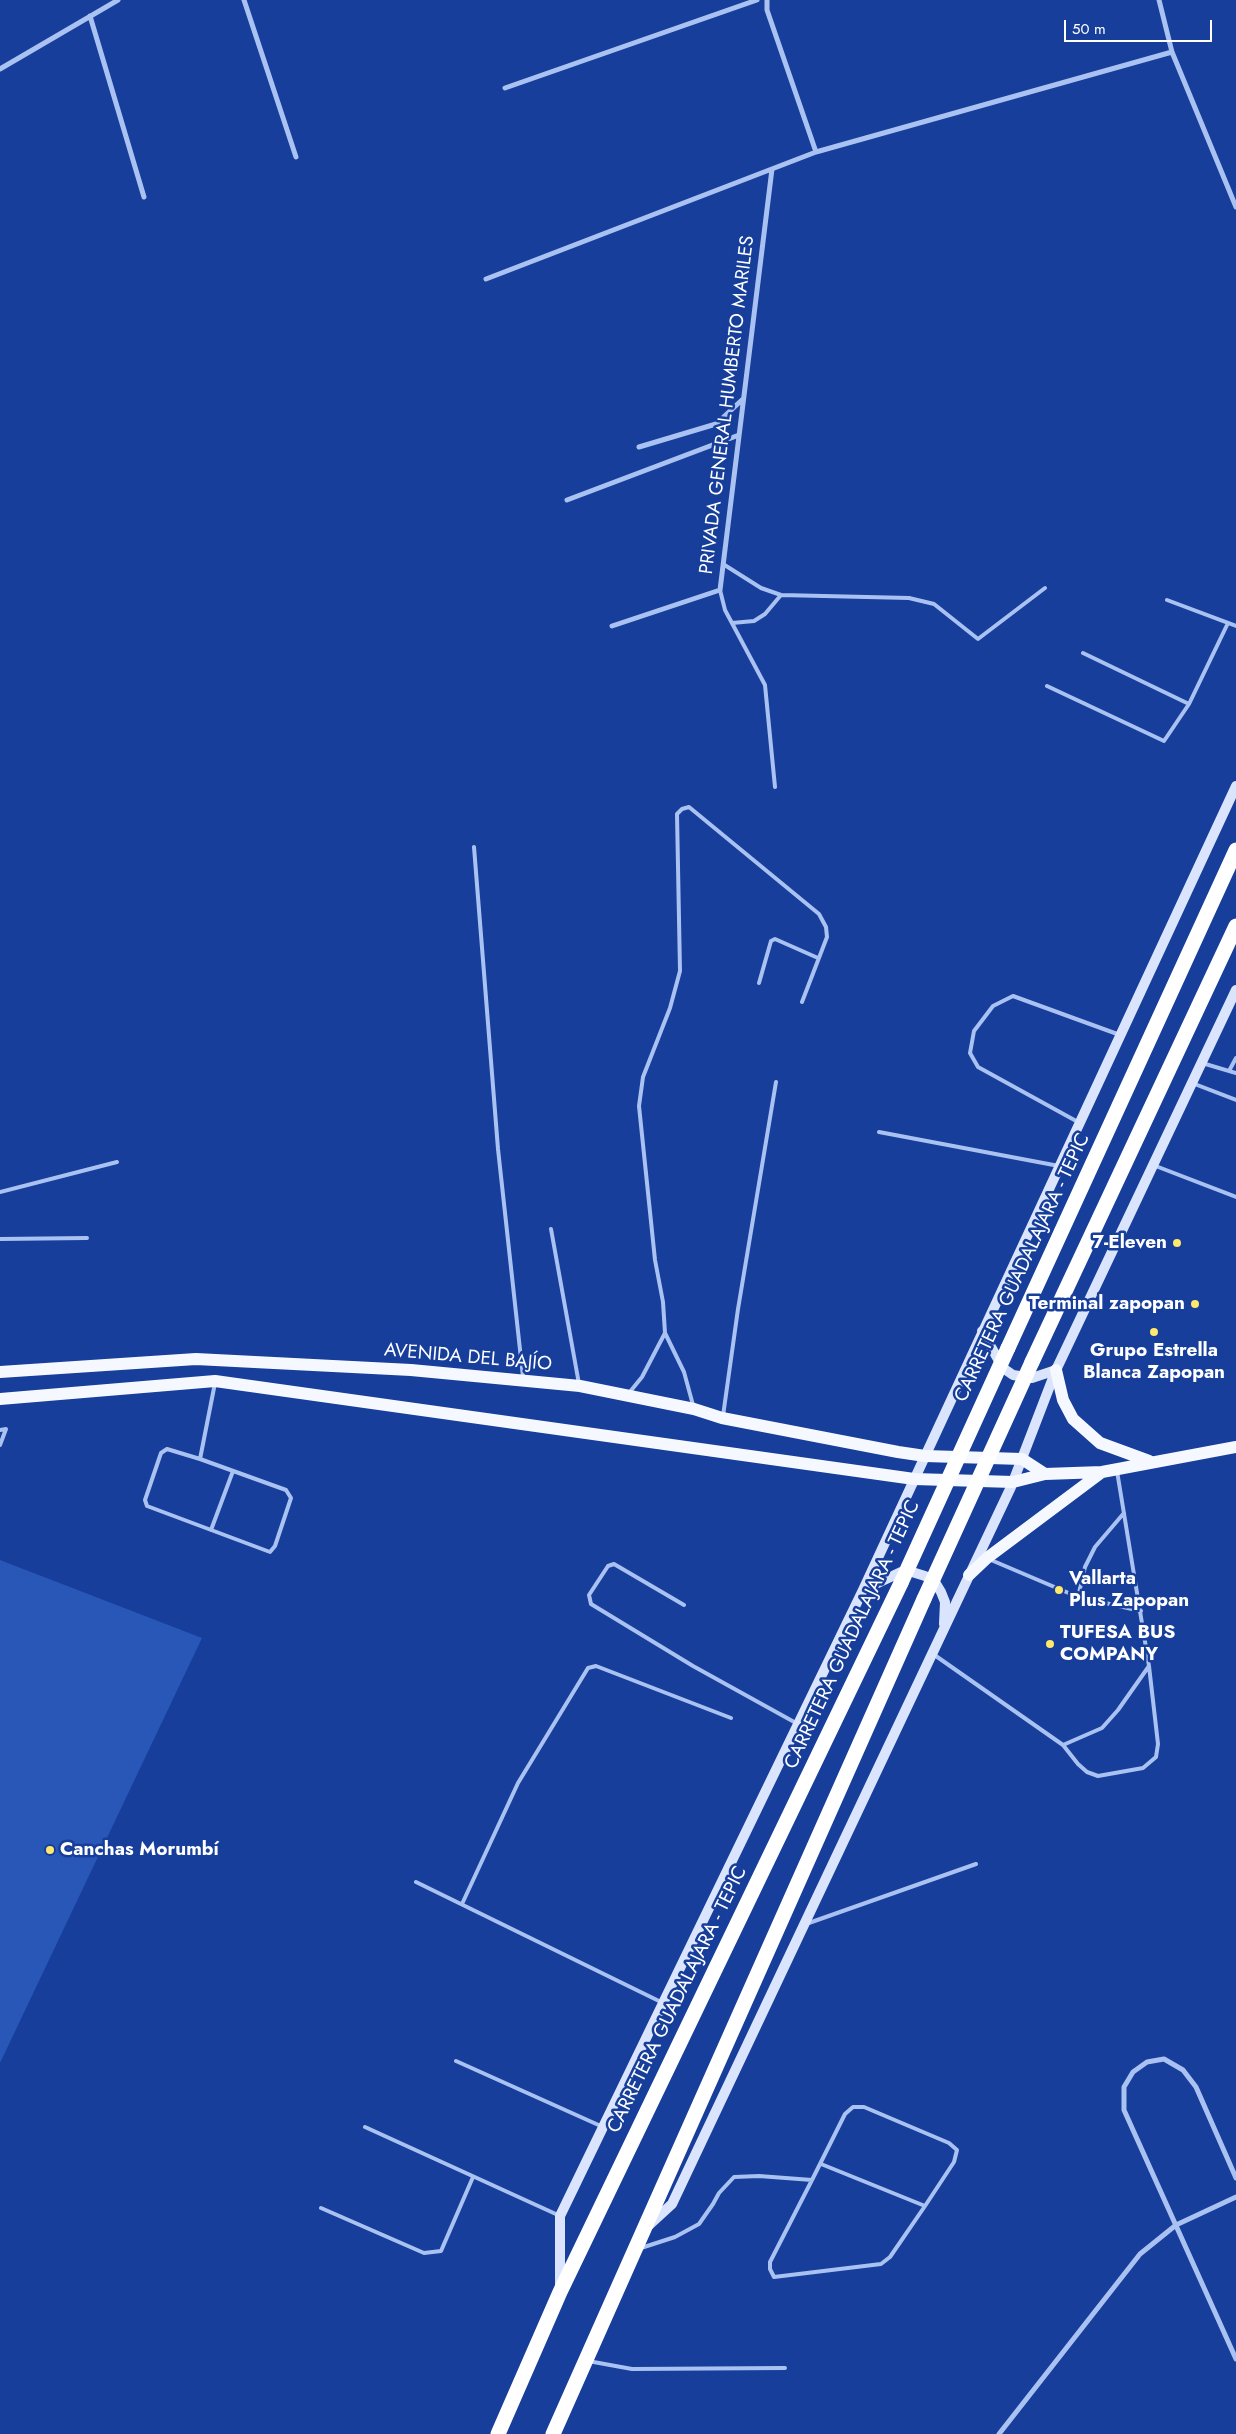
<!DOCTYPE html>
<html>
<head>
<meta charset="utf-8">
<style>
  body { margin:0 }
  #map { position:relative; width:1236px; height:2434px; overflow:hidden; background:#163e9a; font-family:Jost,sans-serif }
  canvas { display:block }
  .scale { position:absolute; left:1064px; top:20px; width:148px; height:22px; box-sizing:border-box; border:2px solid #fff; border-top:0; padding-left:6px; font-size:15px; line-height:18px; white-space:nowrap; color:#fff; -webkit-text-stroke:4px #163e9a; paint-order:stroke }
</style>
</head>
<body>
<div id="map">
<canvas width="1236" height="2434"></canvas>
<div class="scale">50 m</div>
</div>
<script>
const ctx = document.querySelector('canvas').getContext('2d');
ctx.lineJoin = 'round';
function fillPath(path, color) { ctx.fillStyle = color; ctx.fill(path, 'evenodd'); }
const shape = rows => new Path2D(rows.map(r => 'M' + r).join(''));
function strokePath(path, color, width, dash) { ctx.strokeStyle = color; ctx.lineWidth = width; ctx.lineCap = dash ? 'butt' : 'round'; ctx.setLineDash(dash || []); ctx.stroke(path); }
function label(font, color, halo, rows, align = 'center') {
  ctx.font = font + ' Jost,sans-serif'; ctx.lineWidth = 5; ctx.setLineDash([]); ctx.textBaseline = 'middle'; ctx.strokeStyle = halo; ctx.fillStyle = color; for (const [text, x, y, turn = 0] of rows) {
    ctx.save(); ctx.translate(x, y); ctx.rotate((+turn || 0) * Math.PI / 180); ctx.textAlign = isNaN(turn) ? turn : align; if (halo) ctx.strokeText(text, 0, 0); ctx.fillText(text, 0, 0); ctx.restore();
  }
}
fillPath(shape([
  [0,1560,202,1638,0,2063]
]), '#2957b8');
strokePath(shape([
  [723,564,761,588,781,595,909,598,934,604,978,639,1045,588],
  [720,590,725,610,765,685,775,787],
  [1167,600,1236,626],
  [732,623,754,621,765,614,781,595],
  [1083,653,1189,704,1228,623],
  [1047,686,1164,741,1189,704],
  [474,847,498,1149,523,1377],
  [759,983,771,941,775,939,818,958],
  [1202,1063,1236,1073],
  [1229,1071,1236,1058],
  [1192,1083,1236,1100],
  [1078,1122,978,1067,970,1053,974,1031,993,1006,1013,996,1120,1035],
  [879,1132,1059,1166],
  [1153,1165,1236,1197],
  [0,1192,117,1162],
  [551,1229,579,1384],
  [0,1239,87,1238],
  [629,1393,642,1377,665,1333],
  [693,1405,684,1372,665,1333,663,1302,655,1260,639,1106,643,1077,670,1008,680,971,677,814,682,809,689,807,819,914,826,927,827,937,802,1002],
  [723,1416,738,1309,776,1082],
  [0,1430,6,1429,0,1445],
  [167,1449,200,1459,286,1490,291,1498,275,1546,270,1552,147,1506,145,1500,161,1453,167,1449],
  [200,1459,215,1383],
  [211,1530,233,1471],
  [991,1560,1078,1597,1085,1567,1095,1547,1124,1513],
  [1078,1597,1141,1611],
  [684,1605,614,1564,608,1566,589,1595,591,1604,693,1666,796,1723],
  [933,1654,1063,1745,1102,1728,1118,1710,1149,1666,1117,1471],
  [1063,1745,1078,1764,1087,1772,1098,1776,1143,1768,1156,1757,1158,1744,1149,1666],
  [416,1882,661,2002],
  [462,1904,518,1783,588,1668,596,1666,731,1718],
  [806,1924,976,1864],
  [456,2061,603,2127],
  [365,2127,558,2215],
  [821,2164,925,2206],
  [321,2208,424,2253,441,2251,473,2177],
  [641,2248,675,2237,699,2224,713,2204,719,2193,734,2177,759,2176,812,2180,845,2114,853,2107,864,2107,949,2143,957,2150,954,2162,925,2206,890,2257,881,2264,774,2277,770,2269,770,2262,812,2180],
  [588,2361,632,2369,785,2368]
]), '#aac2f2', 4);
strokePath(shape([
  [244,0,296,157],
  [767,0,767,10,816,152],
  [1159,0,1172,52,1236,207],
  [90,16,144,197],
  [0,69,118,0],
  [505,88,757,0],
  [486,279,816,152,1172,52],
  [639,447,716,424,743,399],
  [567,500,739,435],
  [612,626,720,590,772,169],
  [1236,2178,1196,2087,1183,2070,1164,2059,1147,2062,1133,2072,1124,2087,1124,2110,1236,2359],
  [999,2434,1140,2254,1176,2225,1236,2197]
]), '#aac2f2', 5);
strokePath(shape([
  [982,1331,1003,1368,1013,1375,1032,1378,1056,1370],
  [863,1590,901,1572,912,1572,925,1576,935,1582,941,1592,945,1602,944,1624],
  [648,2226,672,2204,1011,1487,1056,1370,1236,990],
  [560,2288,560,2216,863,1590,1236,786]
]), '#dae4fc', 10);
strokePath(shape([
  [1056,1370,1063,1400,1073,1419,1100,1443,1149,1461],
  [0,1372,196,1359,411,1370,580,1386,694,1409,722,1418,898,1452,925,1456,1022,1459,1045,1474],
  [0,1399,215,1381,914,1479,1013,1482,1045,1474,1102,1472,1236,1447],
  [969,1575,987,1558,1102,1472]
]), '#f6f8ff', 12);
strokePath(shape([
  [1008,1348,1236,850],
  [1032,1362,1236,926],
  [498,2434,560,2292,901,1583],
  [553,2434,924,1599]
]), '#fff', 15);
strokePath(shape([
  [901,1583,1008,1348],
  [924,1599,1032,1362]
]), '#fff', 15);
for (const [x, y, r, color] of [
  [1177,1243,5,"#ffe86c"],
  [1195,1304,5,"#ffe86c"],
  [1154,1332,5,"#ffe86c"],
  [1059,1590,5,"#ffe86c"],
  [1050,1644,5,"#ffe86c"],
  [50,1850,5,"#ffe86c"]
]) { const dot = new Path2D(); dot.arc(x, y, r, 0, 2 * Math.PI); ctx.fillStyle = color; ctx.fill(dot); strokePath(dot, '#163e9a', 2); }
label('19px', '#fff', '#163e9a', [
  ["PRIVADA GENERAL HUMBERTO MARILES",728,405,-83],
  ["CARRETERA GUADALAJARA - TEPIC",1023,1268,-65],
  ["AVENIDA DEL BAJÍO",468,1358,5],
  ["CARRETERA GUADALAJARA - TEPIC",853,1635,-65],
  ["CARRETERA GUADALAJARA - TEPIC",678,2000,-64]
]);
label('bold 19px', '#fff', '#163e9a', [
  ["7-Eleven",1167,1243,"right"],
  ["Terminal zapopan",1185,1304,"right"],
  ["Grupo Estrella",1154,1351,"center"],
  ["Blanca Zapopan",1154,1373,"center"],
  ["Vallarta",1069,1579],
  ["Plus Zapopan",1069,1601],
  ["TUFESA BUS",1060,1633],
  ["COMPANY",1060,1655],
  ["Canchas Morumbí",60,1850]
], 'left');
</script>
</body>
</html>
